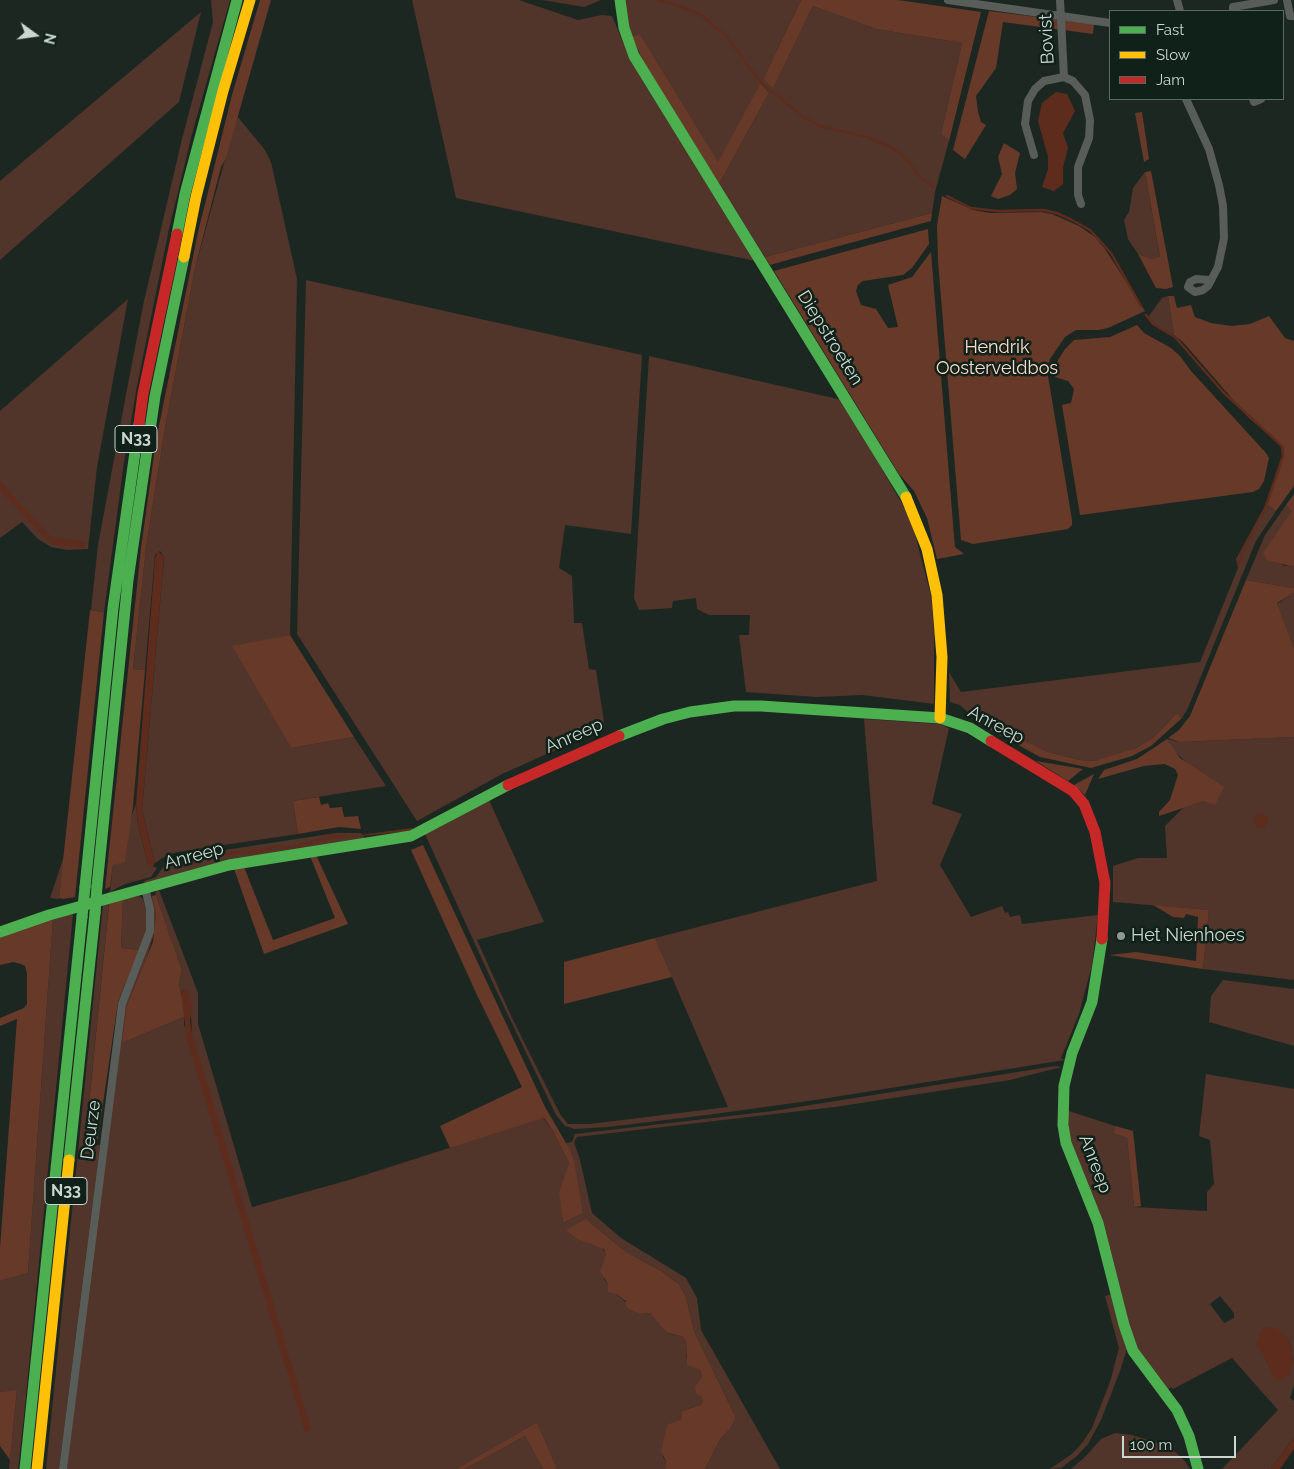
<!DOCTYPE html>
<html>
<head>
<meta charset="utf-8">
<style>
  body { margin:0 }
  #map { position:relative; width:1294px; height:1469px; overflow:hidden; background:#1d2722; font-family:Raleway,sans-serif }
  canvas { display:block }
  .legend { position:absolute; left:1109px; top:10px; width:175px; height:90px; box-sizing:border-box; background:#0f2118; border:1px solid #5a6961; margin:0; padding:6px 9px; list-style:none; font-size:15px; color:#cad6cf }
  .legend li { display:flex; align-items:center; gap:10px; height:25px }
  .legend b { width:25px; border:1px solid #5a6961 }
  .north { position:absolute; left:10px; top:10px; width:50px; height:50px; -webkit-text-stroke:4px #0f2118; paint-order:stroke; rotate:104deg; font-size:14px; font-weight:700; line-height:20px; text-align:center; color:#cad6cf }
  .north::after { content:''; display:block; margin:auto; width:18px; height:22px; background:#cad6cf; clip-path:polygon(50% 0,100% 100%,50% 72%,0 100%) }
  .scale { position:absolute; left:1122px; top:1436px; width:114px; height:22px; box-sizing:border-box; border:2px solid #cad6cf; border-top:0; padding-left:6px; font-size:15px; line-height:18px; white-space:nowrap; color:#cad6cf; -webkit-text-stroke:4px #0f2118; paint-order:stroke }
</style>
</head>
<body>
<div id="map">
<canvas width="1294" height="1469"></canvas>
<ul class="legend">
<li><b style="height:6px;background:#4caf50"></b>Fast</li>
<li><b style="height:6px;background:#ffc107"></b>Slow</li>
<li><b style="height:6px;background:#c62828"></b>Jam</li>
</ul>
<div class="north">N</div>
<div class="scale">100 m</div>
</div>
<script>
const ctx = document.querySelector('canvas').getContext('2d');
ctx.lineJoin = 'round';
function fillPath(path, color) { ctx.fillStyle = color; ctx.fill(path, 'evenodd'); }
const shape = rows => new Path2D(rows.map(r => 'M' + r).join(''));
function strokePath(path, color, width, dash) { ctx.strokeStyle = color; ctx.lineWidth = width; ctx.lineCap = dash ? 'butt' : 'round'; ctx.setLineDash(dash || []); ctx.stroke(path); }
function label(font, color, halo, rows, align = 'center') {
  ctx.font = font + ' Raleway,sans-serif'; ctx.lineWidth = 5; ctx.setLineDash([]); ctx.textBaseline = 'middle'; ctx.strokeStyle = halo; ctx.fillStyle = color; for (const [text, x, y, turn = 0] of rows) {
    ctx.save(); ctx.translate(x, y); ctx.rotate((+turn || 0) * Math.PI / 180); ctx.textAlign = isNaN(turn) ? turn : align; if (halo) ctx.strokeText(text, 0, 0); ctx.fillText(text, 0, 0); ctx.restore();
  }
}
fillPath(shape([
  [211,0,230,0,192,134,169,229,137,386,124,462,104,612,91,610,98,545,128,384,144,301,182,139,213,22],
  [412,0,519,0,578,20,602,15,612,16,633,65,755,261,456,198],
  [543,0,601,0,584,7],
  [625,0,801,0,763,79,773,87,813,6,876,29,962,43,941,134,949,141,935,192,932,213,765,257,719,184,769,93,760,85,718,163,640,34,632,36,627,24],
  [201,12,179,102,0,260,0,181],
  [237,116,265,150,271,162,297,279,290,635,233,647,291,748,354,737,386,786,293,801,298,834,177,852,167,855,155,863,142,810,164,557,160,551,155,555,145,670,133,669,146,548,164,434,195,268],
  [1145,172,1160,258,1152,259,1138,254,1128,239,1124,220,1129,212,1133,188],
  [306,280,642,355,631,534,565,525,559,568,572,576,574,623,582,623,589,669,596,670,605,728,502,774,417,821,297,634],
  [1168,296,1174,335,1154,325,1148,317,1162,298],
  [128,299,97,467,88,549,67,550,51,547,38,539,22,522,0,538,0,411],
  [649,356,842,400,911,519,931,596,934,635,934,704,863,695,817,697,746,692,739,635,749,635,750,615,709,615,697,609,696,598,673,601,672,608,639,610,634,598],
  [1266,504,1276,511,1256,541,1188,708,1182,718,1177,713,1153,738,1136,748,1110,758,1095,761,1080,760,1048,752,994,728,970,714,960,705,950,702,949,672,961,692,1200,662,1238,568,1236,559],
  [1286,505,1293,511,1282,565,1294,567,1294,588,1246,580,1265,535],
  [1294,593,1294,648,1277,604],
  [864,719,940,724,949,728,932,804,962,814,940,865,971,917,1002,906,1005,913,1008,912,1010,917,1020,915,1022,924,1098,915,1092,965,1079,1014,1061,1058,1065,1060,822,1099,715,1114,608,1127,575,1129,565,1126,556,1115,496,990,425,834,489,800,544,922,477,940,512,1018,560,1114,568,1124,590,1124,728,1107,655,938,877,881],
  [1294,737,1294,980,1203,969,1209,910,1113,902,1113,866,1138,858,1167,858,1165,826,1183,808,1204,801,1189,765,1173,750,1167,739,1180,742],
  [136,804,138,825,148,864,157,868,151,877,125,884,110,892,113,865],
  [336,833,361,833,366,840,145,884,144,881,156,877,166,863,179,857],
  [64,856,59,899,50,898],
  [159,890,198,993,198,1024,201,1034,252,1207,349,1180,543,1118,553,1131,569,1163,561,1204,563,1223,583,1213,566,1143,572,1142,575,1134,773,1111,1055,1066,1062,1067,1010,1080,835,1107,577,1137,574,1142,580,1160,592,1213,621,1238,686,1278,697,1298,701,1330,780,1469,705,1469,720,1439,730,1429,736,1418,694,1331,686,1297,679,1284,661,1271,626,1252,586,1219,590,1244,601,1246,606,1254,604,1279,616,1294,641,1314,650,1313,655,1317,666,1332,683,1337,686,1342,686,1358,700,1370,702,1377,698,1385,703,1401,700,1405,682,1411,681,1419,667,1426,663,1457,666,1461,665,1469,557,1469,537,1422,456,1469,65,1469,124,1004,144,956,152,894,156,914,155,930,122,1043,184,1017,184,1026,192,1033,191,1015,184,990,181,992,179,983,182,970,155,892],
  [139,896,143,899,148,917,147,931,139,950,121,948,123,899],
  [109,903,85,1143,100,1145,59,1469,46,1469,103,904],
  [73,914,24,1416,18,1469,9,1469,17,1391,0,1392,0,1281,28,1273,53,918],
  [1223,980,1294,989,1294,1046,1209,1022,1211,996],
  [1206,1074,1294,1089,1294,1385,1290,1398,1294,1401,1294,1437,1271,1469,1222,1469,1278,1410,1232,1358,1173,1389,1171,1387,1168,1390,1146,1362,1133,1341,1070,1145,1068,1113,1069,1111,1115,1126,1113,1133,1127,1138,1134,1207,1207,1211,1207,1192,1214,1184,1210,1140,1199,1136],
  [1220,1296,1234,1313,1234,1318,1224,1323,1210,1304],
  [1286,1336,1291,1345,1293,1363,1273,1375,1265,1357],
  [1112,1294,1128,1346,1120,1371,1101,1420,1088,1444,1077,1456,1061,1468,1050,1469,1073,1453,1082,1443,1092,1428,1110,1382,1119,1348,1105,1296],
  [1115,1433,1132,1435,1170,1447,1184,1460,1190,1469,1071,1469,1086,1456,1101,1439],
  [525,1436,543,1469,465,1469]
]), '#51342a');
fillPath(shape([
  [260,0,271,0,226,158,221,167,195,268,164,434,146,548,133,669,145,670,133,806,125,862,113,865,110,887,105,889,141,548,156,441,198,232,232,95],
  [801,0,898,0,981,12,949,141,941,134,962,43,876,29,813,6,773,88,763,79],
  [989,11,1094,24,1093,34,1003,22,996,68,976,96,978,112,981,122,986,125,965,159,953,150],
  [640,34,718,162,760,84,769,93,719,184,642,59,632,36],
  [1142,112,1149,159,1144,162,1135,113],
  [1004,143,1020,153,1015,173,1017,189,1010,195,998,199,991,196,1002,174,998,157],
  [1151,171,1173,287,1166,289,1156,288,1138,254,1152,259,1160,257,1145,172],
  [942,196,973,210,990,213,1041,212,1052,214,1079,226,1095,237,1105,249,1145,311,1108,328,1098,330,1076,330,1065,337,1050,359,1047,370,1072,520,1072,525,1068,529,973,544,961,540,938,261,937,225],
  [932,213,931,221,791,259,770,265,765,257],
  [928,229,929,244,912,268,903,275,863,281,858,285,856,291,861,305,876,309,888,328,898,327,888,285,912,277,931,252,954,536,955,547,964,554,937,559,927,518,914,491,899,474,774,271],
  [1168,296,1174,296,1177,308,1191,305,1195,317,1211,323,1231,326,1250,324,1269,316,1285,338,1294,341,1294,486,1276,511,1266,504,1284,453,1283,447,1249,418,1183,342,1174,335],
  [1137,325,1144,333,1171,348,1180,356,1191,371,1266,453,1269,458,1264,481,1259,489,1253,492,1080,515,1062,405,1071,403,1074,389,1068,381,1055,377,1058,360,1065,349,1074,340,1110,337],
  [1294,494,1294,567,1267,560,1263,553,1292,511,1286,505],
  [1246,580,1294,588,1294,593,1277,603,1294,648,1294,737,1180,742,1168,738,1179,730,1190,716],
  [90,610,104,612,75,897,63,899,59,898],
  [290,635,354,737,291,748,232,646],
  [1177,713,1182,718,1151,746,1132,756,1091,768,1040,757,975,721,977,718,1048,752,1080,760,1095,761,1136,748,1153,738],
  [1167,739,1180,758,1224,787,1215,805,1204,801,1159,816,1159,812,1170,800,1178,775,1175,769,1165,764,1144,766,1098,779,1104,770,1137,759],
  [1036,761,1083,769,1068,781],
  [1094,774,1085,795,1074,785],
  [319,797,321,805,328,803,330,808,342,807,344,817,358,816,361,829,339,827,298,834,293,801],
  [423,845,545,1107,569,1148,574,1161,583,1213,563,1223,559,1193,569,1163,553,1131,544,1118,450,1148,440,1126,522,1087,477,995,411,850],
  [316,855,348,924,264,954,234,869,244,867,273,940,335,918,310,856],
  [110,892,109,903,123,899,121,948,139,950,118,1002,97,1144,85,1144,109,904,105,894],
  [156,895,182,970,179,983,184,1008,184,1017,122,1043,127,1006,153,942,156,914,152,896],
  [1153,905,1209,910,1203,969,1109,955,1136,952,1196,961,1198,917,1186,914,1184,918,1173,917],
  [53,918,28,1273,0,1281,0,1248,17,1019,0,1026,0,1018,24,1008,27,1004,27,974,25,966,21,964,13,962,0,965,0,937],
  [655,938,672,977,564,1004,564,962],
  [1115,1126,1133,1131,1141,1206,1134,1207,1127,1138,1113,1133],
  [586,1219,626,1252,661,1271,679,1284,686,1297,694,1331,736,1418,730,1429,720,1439,705,1469,665,1469,666,1461,661,1451,667,1425,681,1419,682,1411,700,1405,703,1401,701,1396,696,1393,695,1387,702,1377,700,1370,687,1365,686,1342,683,1337,666,1332,650,1313,641,1314,630,1310,626,1306,626,1301,616,1294,608,1292,608,1284,600,1271,606,1255,604,1249,577,1239,566,1230],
  [17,1390,10,1460,0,1446,0,1392],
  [537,1422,557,1469,543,1469,525,1436,465,1469,456,1469]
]), '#673929');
fillPath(shape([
  [1056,92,1067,94,1075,111,1063,133,1068,148,1063,167,1063,184,1054,191,1042,187,1048,169,1048,157,1038,121,1042,103],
  [0,481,51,537,85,542,85,548,56,545,48,541,0,491],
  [158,551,164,557,142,810,155,863,152,868,148,864,138,825,136,804,155,559],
  '1254 821a7 7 0 1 1 14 0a7 7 0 1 1-14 0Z',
  [412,828,414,831,331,839,288,850,277,848,260,853,223,855,168,866,173,861,217,853,259,849,278,845,289,847,333,834,360,835],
  [188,989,192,1008,190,1021,192,1033,311,1429,308,1431,305,1432,187,1040,181,992],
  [1271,1327,1277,1329,1286,1336,1291,1345,1293,1363,1289,1374,1282,1380,1277,1380,1273,1376,1265,1357,1256,1344,1262,1329],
  [1294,1437,1294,1449,1280,1469,1271,1469]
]), '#5d2c1d');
strokePath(shape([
  [658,0,677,5,701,15,727,37,761,83,805,118,820,126,867,137,891,147,904,157,923,180,933,187],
  [947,196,971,208,997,211,1043,210,1057,213,1072,220,1090,230,1111,253,1141,306],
  [1146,315,1153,324,1175,337,1223,392,1282,446,1283,456,1265,509,1245,546,1238,564]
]), '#5d2c1d', 2.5);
strokePath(shape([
  [948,0,1110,23],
  [1177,0,1180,11],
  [1287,0,1290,16,1294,16],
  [1233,11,1233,7,1274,0],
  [1064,77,1073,81,1085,95,1090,120,1089,138,1078,167,1078,195,1081,204],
  [1186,99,1209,149,1219,185,1223,206,1224,238,1218,267,1208,286,1203,290,1195,292,1188,287,1190,282,1196,279,1210,280],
  [1253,99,1254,102,1261,99],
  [1034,155,1025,124,1028,101,1035,89,1044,81,1064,77,1060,0],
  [63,1469,122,1004,150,931,150,909,145,888]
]), '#585d59', 8);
strokePath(shape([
  [620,0,624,28,634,56,906,497],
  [177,234,185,194,237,0],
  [619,736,663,719,690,712,734,706,761,706,940,718,970,728,991,741],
  [97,886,128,580,155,396,184,257],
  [85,887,113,608,139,424],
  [0,932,49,915,229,865,411,836,508,785],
  [1102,939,1092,1002,1072,1053,1064,1086,1063,1125,1066,1143,1098,1223,1124,1325,1133,1351,1177,1410,1189,1436,1198,1469],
  [69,1160,95,913],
  [25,1469,82,917]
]), '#4caf50', 11);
strokePath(shape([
  [184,257,196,197,223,91,250,0],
  [906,497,927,549,937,595,942,657,940,718],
  [37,1469,69,1160]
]), '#ffc107', 11);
strokePath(shape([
  [139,424,143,394,177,234],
  [991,741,1073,791,1084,804,1095,832,1105,883,1102,939],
  [508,785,619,736]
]), '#c62828', 11);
strokePath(shape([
  [95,913,97,886],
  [82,917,85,887]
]), '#4caf50', 11);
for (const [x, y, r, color] of [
  [1121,936,5,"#8d9992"]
]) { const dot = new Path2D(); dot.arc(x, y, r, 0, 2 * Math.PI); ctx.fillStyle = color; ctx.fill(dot); strokePath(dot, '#0f2118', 2); }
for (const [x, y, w] of [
  [136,439,42],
  [66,1191,42]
]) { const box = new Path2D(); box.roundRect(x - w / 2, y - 13.5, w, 27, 4); ctx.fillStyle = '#0f2118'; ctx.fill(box); strokePath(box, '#cad6cf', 1); }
label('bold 16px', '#cad6cf', null, [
  ["N33",136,439],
  ["N33",66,1191]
]);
label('18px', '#cad6cf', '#0f2118', [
  ["Bovist",1047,39,-93],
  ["Diepstroeten",830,338,58],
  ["Anreep",996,725,28],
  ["Anreep",574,736,-24],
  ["Anreep",194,856,-15],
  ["Deurze",91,1130,-83],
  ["Anreep",1095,1164,69]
]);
label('18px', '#fed9cc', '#0f2118', [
  ["Hendrik",997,348],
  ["Oosterveldbos",997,369]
]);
label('18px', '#cad6cf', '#0f2118', [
  ["Het Nienhoes",1131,936]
], 'left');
</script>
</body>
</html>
